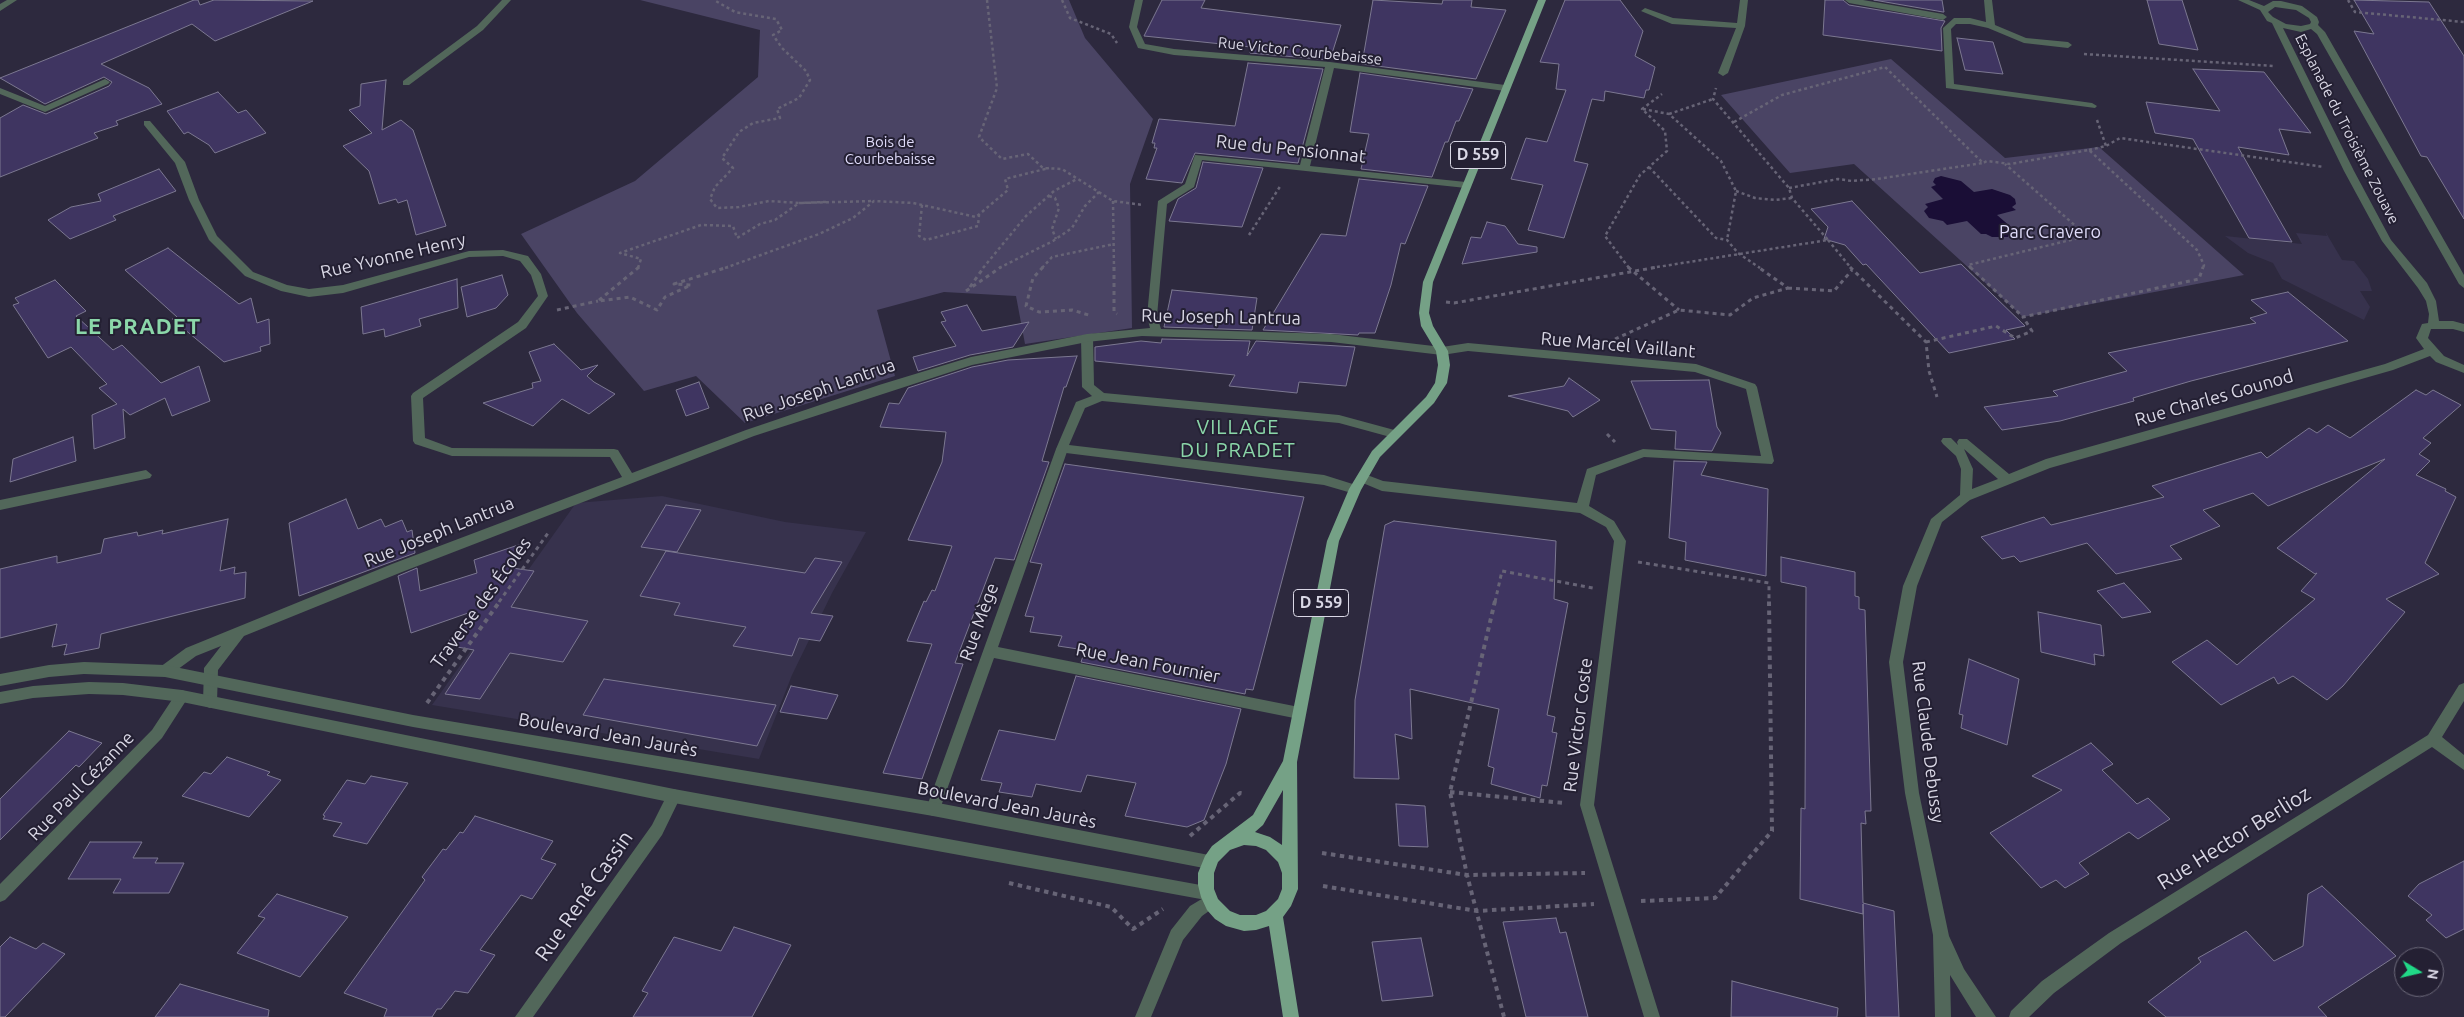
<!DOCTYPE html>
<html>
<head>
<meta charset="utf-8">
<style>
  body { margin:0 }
  #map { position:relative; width:2464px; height:1017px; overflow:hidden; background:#2d293e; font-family:Ubuntu,sans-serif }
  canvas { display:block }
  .north { position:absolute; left:2394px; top:947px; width:50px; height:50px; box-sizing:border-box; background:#242033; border:1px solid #6c697a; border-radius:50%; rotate:99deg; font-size:14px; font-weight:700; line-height:20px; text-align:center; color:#d9d7e5 }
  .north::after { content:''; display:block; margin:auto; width:18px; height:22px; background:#21d887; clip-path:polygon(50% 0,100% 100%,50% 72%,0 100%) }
</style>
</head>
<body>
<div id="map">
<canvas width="2464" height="1017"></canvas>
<div class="north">N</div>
</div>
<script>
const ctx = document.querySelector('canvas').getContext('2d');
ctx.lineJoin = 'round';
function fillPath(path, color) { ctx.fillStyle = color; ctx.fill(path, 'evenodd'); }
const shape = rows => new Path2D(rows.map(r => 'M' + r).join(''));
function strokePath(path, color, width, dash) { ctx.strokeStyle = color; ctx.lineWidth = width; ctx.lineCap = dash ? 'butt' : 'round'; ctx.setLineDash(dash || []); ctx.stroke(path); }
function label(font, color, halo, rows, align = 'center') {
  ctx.font = font + ' Ubuntu,sans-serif'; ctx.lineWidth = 4; ctx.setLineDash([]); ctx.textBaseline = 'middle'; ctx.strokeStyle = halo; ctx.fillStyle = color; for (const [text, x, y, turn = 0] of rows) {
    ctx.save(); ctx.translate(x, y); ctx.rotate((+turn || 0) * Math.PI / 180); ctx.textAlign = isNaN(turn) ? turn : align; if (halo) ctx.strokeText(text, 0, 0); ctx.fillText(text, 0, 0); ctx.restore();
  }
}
fillPath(shape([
  [2325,231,2342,260,2354,261,2368,279,2372,291,2360,291,2370,307,2364,320,2282,279,2273,263,2248,253,2225,236,2302,244,2296,233,2327,236],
  [662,496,785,522,866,532,832,593,792,675,759,759,432,705,576,503]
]), '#37324d');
fillPath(shape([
  [640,0,1069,0,1085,38,1153,119,1130,184,1132,328,1025,344,1016,296,944,292,877,310,895,376,745,423,696,376,644,391,577,313,521,234,635,181,758,77,760,30],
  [1891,59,2005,158,2099,147,2244,275,2023,317,1854,164,1790,173,1721,95]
]), '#4a4464');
fillPath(shape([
  [1941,176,1961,181,1974,192,1992,189,2010,195,2015,199,2016,204,2012,207,2016,210,1997,215,2011,227,2008,229,2010,232,2008,237,1992,237,1986,234,1981,234,1967,221,1947,225,1943,221,1929,218,1924,211,1928,207,1925,204,1943,199,1931,187,1936,185,1933,182,1935,178]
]), '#1a0e36');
const building = shape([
  [194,0,198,0,200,5,214,0,313,1,215,41,192,24,101,64,149,88,162,104,116,121,118,125,94,133,98,138,0,177,0,118,23,105,46,114,109,86,112,82,104,77,45,104,0,78,194,0],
  [1162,0,1205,0,1201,8,1341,25,1330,60,1250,53,1251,47,1144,36,1162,0],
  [1373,0,1442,4,1443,0,1472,0,1471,7,1506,10,1476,79,1362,64,1373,0],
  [1565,0,1620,0,1643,31,1635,56,1655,67,1649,90,1646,90,1644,98,1605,91,1604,101,1592,99,1574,161,1588,164,1564,238,1528,230,1543,185,1511,179,1526,138,1547,142,1566,90,1556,89,1559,64,1540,62,1565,0],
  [1825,0,1843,0,1849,5,1945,21,1941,28,1942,51,1823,35,1825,0],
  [1874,0,1942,0,1944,12,1943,12,1874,0],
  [2147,0,2182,0,2198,50,2159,44,2147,0],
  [2354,0,2429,2,2464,56,2464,219,2427,157,2421,156,2354,31,2374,34,2354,0],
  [1957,38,1993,42,2003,74,1965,70,1957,38],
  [1248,63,1323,69,1298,163,1195,153,1182,183,1146,179,1157,148,1154,148,1155,143,1152,143,1159,119,1235,126,1248,63],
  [2193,69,2264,72,2311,133,2279,129,2289,155,2238,147,2292,242,2249,238,2193,139,2155,133,2146,102,2220,111,2193,69],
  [1360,73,1473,89,1459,121,1456,121,1448,142,1445,142,1432,177,1361,169,1369,134,1350,132,1360,73],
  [386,80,382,130,401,120,413,130,446,226,416,235,407,200,398,203,396,199,379,204,369,171,343,146,372,133,349,110,360,106,361,84,386,80],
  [218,92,238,113,246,110,266,133,215,153,209,145,188,132,184,134,167,111,218,92],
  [1203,162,1263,168,1242,227,1169,221,1178,199,1196,188,1203,162],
  [159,169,176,191,113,216,116,220,70,239,48,220,71,207,101,201,98,194,159,169],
  [1359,179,1428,186,1405,244,1401,243,1391,285,1375,333,1359,333,1358,335,1263,330,1321,234,1346,236,1359,179],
  [1852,201,1920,273,1961,264,2025,326,2006,330,2015,339,1949,353,1866,264,1863,265,1845,245,1824,239,1828,227,1811,209,1852,201],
  [1487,222,1505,226,1518,244,1537,247,1537,252,1462,264,1471,237,1481,238,1487,222],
  [168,248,239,304,251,298,257,323,269,319,270,344,260,347,261,351,224,362,172,319,177,317,125,270,168,248],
  [502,275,508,295,496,308,467,317,461,287,502,275],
  [457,279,458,308,419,319,421,326,385,337,384,329,363,334,361,307,457,279],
  [55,280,86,311,76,316,113,350,122,345,161,383,199,366,210,401,172,416,165,398,130,415,123,409,125,438,94,449,92,415,117,404,99,388,107,384,71,347,48,358,13,305,19,303,15,298,55,280],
  [1172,290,1257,298,1252,330,1164,327,1172,290],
  [2288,292,2348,341,2191,381,2133,398,2134,401,2060,421,2002,430,1984,407,2058,396,2053,391,2127,371,2108,353,2256,323,2250,318,2267,313,2251,300,2288,292],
  [967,305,982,331,1029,322,1013,347,970,355,918,371,913,357,956,346,941,322,946,321,941,312,967,305],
  [1162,339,1250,341,1247,356,1256,341,1355,347,1346,386,1299,382,1297,393,1229,386,1235,375,1095,361,1095,347,1141,341,1161,343,1162,339],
  [554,344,581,370,598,365,587,376,594,382,615,394,589,414,562,399,533,426,483,403,533,388,532,383,541,381,529,352,554,344],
  [1077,356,1066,387,1064,387,1042,461,1049,462,1014,560,995,558,955,663,963,664,922,779,883,773,932,644,907,641,924,601,926,602,932,590,935,591,952,546,908,540,942,462,946,432,880,427,889,403,899,404,908,388,972,367,1008,360,1077,356],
  [1569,378,1600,400,1573,417,1568,411,1508,396,1564,386,1569,378],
  [1709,380,1717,427,1721,433,1712,451,1675,449,1676,431,1651,429,1631,381,1709,380],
  [699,382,709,408,686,416,676,390,699,382],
  [2416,390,2426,395,2433,390,2461,405,2423,438,2431,443,2419,454,2430,461,2416,475,2446,489,2445,491,2456,497,2425,563,2439,574,2386,599,2405,612,2343,686,2327,700,2293,676,2278,684,2274,677,2221,705,2172,662,2207,640,2237,665,2315,599,2301,591,2317,573,2315,574,2277,548,2385,459,2268,506,2253,493,2203,510,2220,526,2170,546,2182,559,2116,574,2087,543,2020,562,2014,556,2002,559,1981,537,2044,517,2051,525,2164,497,2152,486,2261,452,2267,458,2309,428,2317,433,2328,425,2350,438,2416,390],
  [73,437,76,461,10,482,13,459,73,437],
  [1674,461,1707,462,1701,475,1768,489,1766,576,1685,560,1686,542,1669,538,1674,461],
  [1065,464,1304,497,1253,690,1246,689,1245,694,1081,662,1085,650,1058,646,1062,636,1030,632,1034,617,1025,616,1042,564,1030,562,1065,464],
  [346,499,358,529,381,519,385,527,402,520,407,532,412,530,415,553,299,596,289,523,346,499],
  [666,505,701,510,677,552,641,547,666,505],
  [228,519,220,571,235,567,234,574,246,572,245,598,101,634,99,648,64,655,67,644,52,647,57,624,0,638,0,569,57,556,57,563,101,553,104,539,137,532,138,536,163,530,162,534,228,519],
  [1394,521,1556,541,1554,599,1568,603,1547,715,1555,717,1552,732,1557,733,1547,786,1542,785,1540,798,1491,784,1494,768,1488,766,1499,709,1410,689,1412,739,1395,734,1399,779,1354,778,1355,700,1385,525,1394,521],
  [530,541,512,568,534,571,511,607,588,621,563,662,510,653,480,699,445,694,474,650,446,645,471,612,411,633,398,576,417,568,420,591,477,573,474,560,530,541],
  [666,551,805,573,815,558,842,562,811,613,833,616,820,641,799,638,792,656,733,646,746,627,674,615,680,603,640,596,666,551],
  [1781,557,1855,572,1855,596,1859,597,1859,609,1865,610,1871,811,1865,811,1866,824,1861,823,1863,903,1894,911,1899,1017,1866,1017,1863,904,1863,914,1800,899,1801,808,1805,809,1806,587,1781,582,1781,557],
  [2124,583,2151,612,2122,618,2097,591,2124,583],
  [2038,612,2101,625,2104,656,2094,654,2095,665,2041,652,2038,612],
  [1969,659,2019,679,2007,745,1961,728,1963,715,1959,714,1969,659],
  [1076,676,1241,709,1226,764,1204,820,1187,827,1125,816,1136,783,1087,775,1081,792,1036,784,1032,797,999,792,1002,783,981,780,999,730,1055,740,1076,676],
  [604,679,776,705,757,746,583,715,604,679],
  [791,686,838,695,827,719,780,712,791,686],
  [69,731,102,743,79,767,76,765,0,840,0,799,69,731],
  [2091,743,2113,764,2102,770,2137,804,2148,798,2170,819,2138,839,2129,832,2079,863,2089,874,2065,888,2056,880,2041,888,1990,833,2062,790,2032,776,2091,743],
  [227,757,270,772,267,775,281,780,249,817,182,796,204,772,211,774,227,757],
  [371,776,408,783,367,844,333,836,342,823,323,819,325,816,323,815,347,780,365,784,371,776],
  [1396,804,1425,806,1428,847,1399,846,1396,804],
  [475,816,553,841,541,859,556,864,532,899,521,895,480,950,495,955,468,993,455,991,441,1009,437,1009,432,1017,384,1017,387,1009,344,993,425,880,422,877,443,849,446,850,460,832,463,833,475,816],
  [90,842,142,842,133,858,158,858,155,863,184,863,169,893,113,893,121,879,68,879,90,842],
  [2464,861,2464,929,2446,938,2426,920,2432,915,2408,896,2419,884,2464,861],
  [2322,886,2396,956,2318,1007,2327,1017,2166,1017,2148,1002,2201,962,2198,958,2246,931,2274,961,2303,946,2308,894,2322,886],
  [277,894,348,917,300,977,237,953,265,918,258,916,277,894],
  [1556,918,1560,933,1566,932,1588,1017,1526,1017,1503,922,1556,918],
  [734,927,791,945,752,1017,633,1017,648,993,642,991,674,937,721,951,734,927],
  [10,937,36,949,43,943,65,954,5,1017,0,1017,0,947,10,937],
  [1421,938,1433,996,1382,1001,1372,942,1421,938],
  [1732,981,1838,1008,1837,1017,1731,1017,1732,981],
  [180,984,269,1010,268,1017,155,1017,180,984]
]);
fillPath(building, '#3f3561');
strokePath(building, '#7c7891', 1);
strokePath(shape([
  [987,0,997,88,979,137,1002,159,1028,154,1043,168,1062,169,1113,201,1143,205],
  [1062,0,1070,18,1111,34,1117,43],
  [2348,0,2355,12,2464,22],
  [2084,54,2274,66],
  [1643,109,1669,114,1721,161,1736,191,1727,240],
  [1669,114,1713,99],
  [2097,120,2106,146],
  [1734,122,1782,95,1885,67,1983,163,1987,161,2010,164,2089,150,2197,250,2204,265,2203,268],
  [2089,150,2106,146,2120,138,2324,167],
  [1649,167,1716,238,1727,240,1738,253,1760,268],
  [1789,188,1838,179,1852,181,1877,179,1983,163],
  [1736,191,1755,198,1775,200,1792,198],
  [1049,196,1055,198,1059,208,1052,229,1056,239],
  [1113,201,1114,268],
  [826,202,799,203,874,201],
  [922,205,919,236,926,240,978,226,979,215],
  [1249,235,1281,185],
  [1828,240,1851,268],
  [638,268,641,259,620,253,701,225,733,226,737,238,760,224,775,220,799,203,769,201,739,207,717,208,710,199,715,187,733,168,722,158,739,132,753,123,780,118,777,109,799,98,810,80,806,71,782,48,773,35,782,30,776,19,735,12,714,0],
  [725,268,819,234,853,218,874,201,913,203,976,217,1008,190,1005,179,1049,168],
  [983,268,1026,216,1054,191,1077,179],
  [999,268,1053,241,1072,228,1085,206,1099,192],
  [1042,268,1052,257,1114,244],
  [1629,268,1605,236,1640,175,1667,151,1665,131,1642,109,1662,94],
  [1651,268,1828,240,1792,198,1789,188,1713,99,1716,88],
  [1971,268,1968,265,2087,236,2005,164]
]), '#676476', 2.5, [3, 3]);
strokePath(shape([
  [639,267,598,301,630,297,657,310,665,297,691,285,674,284,728,267],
  [1043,267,1033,278,1026,306,1039,312,1072,310,1092,316],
  [1114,267,1114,312,1117,314],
  [1628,267,1679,310],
  [1850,267,1926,342,1929,371,1937,397],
  [1970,267,2023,317],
  [970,287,984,267],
  [1788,288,1834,291,1852,270],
  [966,291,1001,267],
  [1446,302,1454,303,1658,267],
  [557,310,598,301],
  [1615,339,1679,310,1730,315,1753,298,1788,288,1758,267],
  [1926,342,1996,326,2015,338,2032,331,2023,317,2199,279,2203,267],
  [1607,434,1615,442],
  [1638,562,1769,583,1769,602],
  [499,602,548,533],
  [1495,602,1502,571,1593,588]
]), '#676476', 3, [4, 4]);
strokePath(shape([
  [1495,601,1450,792,1467,875,1504,1017],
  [427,703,500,601],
  [1450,792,1564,803],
  [1190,836,1240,793,1246,794],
  [1322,853,1467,875,1585,873],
  [1009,883,1111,907,1133,929,1163,909],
  [1323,886,1477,911,1594,904],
  [1641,901,1715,898,1772,831,1769,601]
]), '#676476', 4, [4.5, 4.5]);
fillPath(shape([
  [1087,334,1093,338,1094,385,1104,393,1339,415,1398,431,1400,434,1394,438,1339,423,1102,401,1085,408,1069,445,1324,475,1359,486,1361,489,1355,494,1324,485,1058,452,1056,449,1076,402,1092,396,1082,387,1081,338,1087,334]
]), '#52675a');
fillPath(shape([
  [7,0,17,0,0,11,0,4,7,0],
  [502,0,511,0,483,30,409,85,403,85,403,81,477,26,502,0],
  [1135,0,1143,0,1137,27,1145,44,1174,49,1330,62,1505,85,1510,88,1505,91,1334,68,1310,166,1466,182,1471,185,1466,188,1202,160,1194,187,1167,204,1157,316,1161,329,1331,334,1442,347,1468,343,1696,364,1755,384,1757,387,1774,461,1772,464,1644,457,1596,475,1589,506,1614,521,1626,541,1594,805,1660,1017,1644,1017,1580,805,1614,541,1606,527,1580,513,1382,491,1358,481,1356,478,1362,473,1383,481,1577,503,1587,469,1643,449,1761,456,1746,389,1695,372,1468,351,1442,355,1331,342,1142,336,1087,342,972,365,754,436,402,572,244,636,218,670,217,702,215,706,210,708,205,706,203,702,204,668,221,646,196,656,170,675,165,677,160,675,158,671,160,667,186,648,392,564,622,477,610,457,452,456,415,444,413,441,411,396,413,393,518,322,538,296,531,275,520,261,503,256,469,257,343,293,309,297,281,291,245,276,209,240,189,200,175,163,144,125,144,121,150,121,185,162,199,200,217,236,253,272,287,285,309,289,343,285,469,251,503,250,528,256,541,274,548,296,526,328,423,398,425,438,452,448,614,449,618,450,632,473,746,430,879,385,971,357,1087,334,1150,328,1147,316,1158,201,1185,184,1195,155,1300,165,1325,67,1174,55,1138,48,1129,27,1135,0],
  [1740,0,1748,0,1745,26,1728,73,1723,76,1718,73,1736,28,1672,24,1641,11,1645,8,1673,18,1737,23,1740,0],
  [1845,0,1863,0,1943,14,1947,17,1943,20,1849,3,1845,0],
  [1984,0,1992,0,1995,25,2026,38,2068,42,2072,45,2068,48,2024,43,1988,28,1970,24,1956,24,1951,29,1954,84,2092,103,2097,106,2095,108,1946,88,1943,28,1954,18,1970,18,1986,22,1984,0],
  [2238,0,2249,0,2264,6,2273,1,2281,1,2302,6,2317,17,2319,22,2318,25,2325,32,2464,275,2464,288,2459,284,2317,34,2311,29,2301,32,2283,28,2354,171,2391,240,2427,283,2436,301,2439,321,2453,321,2464,324,2464,332,2453,329,2431,329,2428,338,2444,356,2464,365,2464,373,2436,362,2430,356,2393,370,2050,468,1970,500,1942,522,1917,586,1903,662,1919,793,1949,936,1964,969,1996,1017,1976,1017,1950,975,1951,1017,1935,1017,1933,935,1905,793,1889,662,1903,586,1931,519,1960,495,1961,469,1956,456,1943,444,1941,441,1943,438,1951,438,1958,445,1957,442,1959,439,1967,439,2009,474,2046,459,2385,364,2424,349,2416,338,2422,324,2428,323,2429,314,2426,301,2418,288,2382,241,2344,171,2272,23,2267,21,2260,10,2238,0],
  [2275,7,2296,10,2309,18,2311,22,2310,24,2301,26,2286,24,2273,17,2268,12,2275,7],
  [1964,449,1998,479,1972,489,1973,469,1964,449],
  [105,79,110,82,108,84,45,112,0,94,0,88,45,106,105,79],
  [1062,445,1068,449,998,647,1299,707,1304,709,1306,713,1304,717,1299,719,994,658,940,809,938,814,933,816,928,814,926,809,1056,449,1062,445],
  [146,470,152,475,150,478,0,510,0,500,146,470],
  [2464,683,2464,701,2442,737,2464,755,2464,770,2432,747,2121,943,2054,993,2029,1017,2009,1017,2011,1011,2042,981,2109,933,2428,735,2459,685,2464,683],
  [182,690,187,692,189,696,162,738,5,900,0,902,0,884,152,730,177,692,182,690],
  [674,789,679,791,681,796,662,835,533,1017,515,1017,652,825,669,791,674,789],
  [1210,894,1216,896,1218,901,1216,906,1202,916,1183,940,1151,1017,1135,1017,1171,930,1190,906,1210,894]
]), '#52675a');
fillPath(shape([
  [84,662,165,665,413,715,933,802,1209,855,1214,857,1217,862,1214,867,1209,869,933,816,413,727,165,677,84,674,49,677,0,686,0,674,49,665,84,662],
  [89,682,123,683,182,690,674,789,1206,886,1211,888,1214,893,1211,898,1206,900,674,803,182,702,123,695,89,694,33,698,0,704,0,692,33,686,89,682]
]), '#52675a');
fillPath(shape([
  [1538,0,1546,0,1433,282,1429,313,1433,326,1448,351,1450,365,1447,383,1434,403,1380,457,1361,490,1339,541,1297,762,1298,889,1291,906,1283,917,1299,1017,1283,1017,1269,926,1256,930,1244,931,1226,926,1215,919,1207,910,1201,897,1198,885,1198,873,1205,856,1212,846,1253,815,1283,761,1327,541,1349,489,1372,451,1426,397,1435,383,1438,365,1436,351,1421,326,1419,313,1423,282,1538,0],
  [1283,790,1282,845,1270,837,1255,832,1263,825,1283,790],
  [1244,845,1256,846,1266,850,1278,862,1282,873,1282,889,1278,899,1266,911,1256,915,1240,915,1230,911,1218,899,1214,889,1214,873,1218,862,1230,850,1244,845]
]), '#75a186');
label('15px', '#d9d7e5', '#242033', [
  ["Rue Victor Courbebaisse",1300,51,6],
  ["Esplanade du Troisième Zouave",2347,129,63]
]);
label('15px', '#dfdbf9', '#242033', [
  ["Bois de",890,142],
  ["Courbebaisse",890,159]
]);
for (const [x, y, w] of [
  [1478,155,55],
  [1321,603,55]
]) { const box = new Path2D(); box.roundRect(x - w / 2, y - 13.5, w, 27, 4); ctx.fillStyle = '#242033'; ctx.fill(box); strokePath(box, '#d9d7e5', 1); }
label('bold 16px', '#d9d7e5', null, [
  ["D 559",1478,155],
  ["D 559",1321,603]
]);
label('18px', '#d9d7e5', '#242033', [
  ["Rue du Pensionnat",1291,149,6],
  ["Rue Yvonne Henry",393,256,-13],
  ["Rue Joseph Lantrua",1221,317,1],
  ["Rue Marcel Vaillant",1618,345,5],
  ["Rue Joseph Lantrua",819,390,-19],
  ["Rue Charles Gounod",2214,398,-16],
  ["Rue Joseph Lantrua",439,532,-22],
  ["Traverse des Écoles",481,603,-54],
  ["Rue Mège",979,622,-70],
  ["Rue Jean Fournier",1148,663,11],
  ["Rue Victor Coste",1578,725,-83],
  ["Boulevard Jean Jaurès",608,735,10],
  ["Rue Claude Debussy",1928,742,83],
  ["Rue Paul Cézanne",81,786,-46],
  ["Boulevard Jean Jaurès",1007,805,11]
]);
label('18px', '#dfdbf9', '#242033', [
  ["Parc Cravero",2050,232]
]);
ctx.letterSpacing = '1px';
label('20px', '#8bd7a9', '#242033', [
  ["VILLAGE",1238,427],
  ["DU PRADET",1238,450]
]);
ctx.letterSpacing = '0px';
label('21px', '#d9d7e5', '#242033', [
  ["Rue Hector Berlioz",2234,838,-32],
  ["Rue René Cassin",584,896,-55]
]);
ctx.letterSpacing = '1px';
label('bold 22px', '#8bd7a9', '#242033', [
  ["LE PRADET",138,327]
]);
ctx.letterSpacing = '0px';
</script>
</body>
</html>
